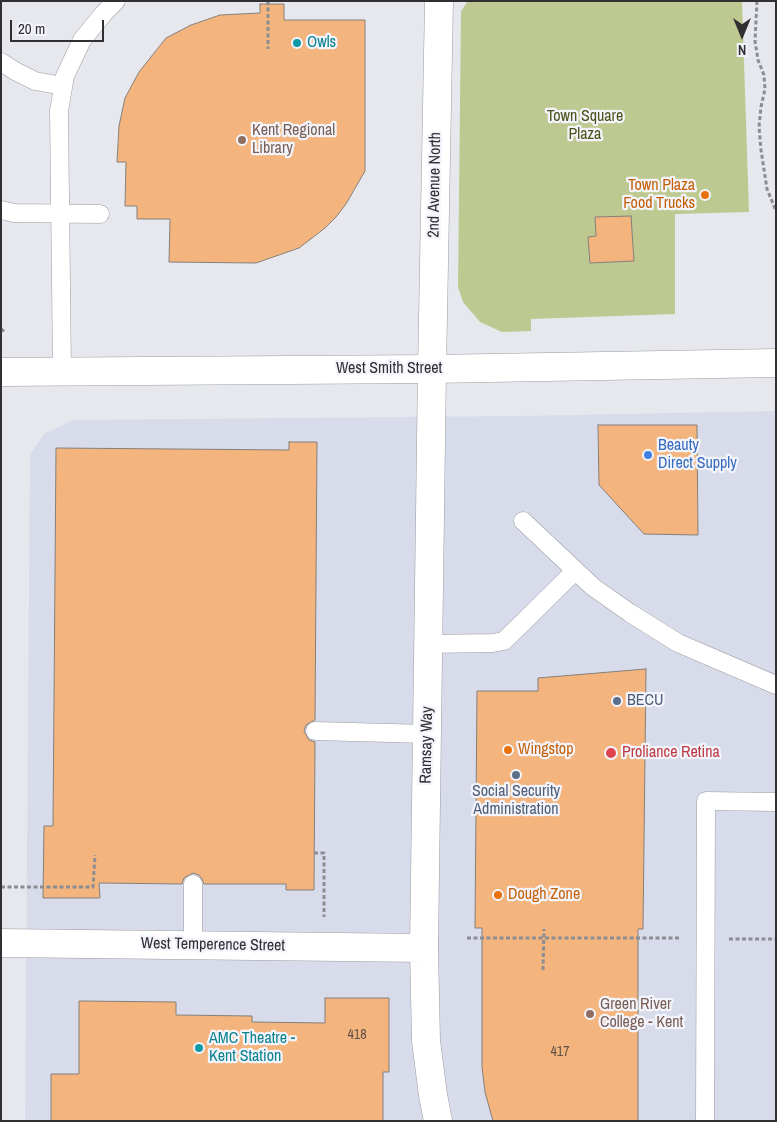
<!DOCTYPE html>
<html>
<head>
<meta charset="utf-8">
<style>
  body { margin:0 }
  #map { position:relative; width:777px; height:1122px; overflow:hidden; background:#e6e8ee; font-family:"Archivo Narrow",sans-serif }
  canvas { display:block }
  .frame { position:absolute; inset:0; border:2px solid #303033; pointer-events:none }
  .north { position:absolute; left:717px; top:10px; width:50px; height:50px; -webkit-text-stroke:4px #f4f5fc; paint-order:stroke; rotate:180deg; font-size:14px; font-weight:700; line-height:20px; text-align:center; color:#303033 }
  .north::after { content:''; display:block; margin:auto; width:18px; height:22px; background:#303033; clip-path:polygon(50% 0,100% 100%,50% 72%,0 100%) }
  .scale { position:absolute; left:10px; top:20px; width:94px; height:22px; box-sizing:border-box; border:2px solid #303033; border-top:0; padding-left:6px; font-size:15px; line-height:18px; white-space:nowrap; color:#303033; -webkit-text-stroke:4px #f4f5fc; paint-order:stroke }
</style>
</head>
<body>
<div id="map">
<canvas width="777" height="1122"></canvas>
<div class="frame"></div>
<div class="north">N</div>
<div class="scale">20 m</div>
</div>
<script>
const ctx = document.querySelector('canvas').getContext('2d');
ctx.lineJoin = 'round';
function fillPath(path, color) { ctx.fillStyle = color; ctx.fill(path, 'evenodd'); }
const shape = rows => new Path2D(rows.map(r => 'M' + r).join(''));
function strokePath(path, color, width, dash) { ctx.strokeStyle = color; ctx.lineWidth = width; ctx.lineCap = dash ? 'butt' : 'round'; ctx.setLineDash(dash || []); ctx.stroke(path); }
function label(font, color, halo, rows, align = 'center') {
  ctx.font = font + ' "Archivo Narrow",sans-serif'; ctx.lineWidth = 4.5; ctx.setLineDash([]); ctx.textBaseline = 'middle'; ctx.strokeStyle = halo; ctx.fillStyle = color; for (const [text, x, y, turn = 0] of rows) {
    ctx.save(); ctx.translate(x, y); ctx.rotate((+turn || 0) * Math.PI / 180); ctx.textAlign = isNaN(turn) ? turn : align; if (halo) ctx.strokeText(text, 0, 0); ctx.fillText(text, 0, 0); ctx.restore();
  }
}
fillPath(shape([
  [776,411,776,1121,25,1121,30,454,44,434,73,420,523,416]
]), '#d8dbe9');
fillPath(shape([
  [468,1,742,1,749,212,675,214,675,314,531,319,531,331,502,332,480,322,463,302,458,287,461,11]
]), '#bec991');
const building = shape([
  [260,4,284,4,284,20,365,20,365,171,346,204,336,217,325,228,299,248,256,263,169,262,170,219,137,219,137,206,125,206,126,162,117,162,119,126,125,98,139,72,166,38,191,25,220,15,260,13,260,4],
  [631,216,634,261,590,263,588,237,596,236,595,217,631,216],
  [598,425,697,425,698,535,644,534,599,485,598,425],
  [289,442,317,442,315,720,306,725,304,731,309,740,315,742,314,890,286,890,286,884,204,884,202,879,199,875,193,873,184,878,182,884,99,883,100,898,43,898,44,826,53,826,56,448,289,450,289,442],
  [646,669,643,929,638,929,638,1121,493,1121,485,1092,482,1067,482,928,475,928,477,691,538,691,538,678,646,669],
  [325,998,389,998,389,1072,383,1072,383,1121,51,1121,51,1074,79,1074,79,1001,176,1002,176,1015,252,1016,252,1022,325,1023,325,998]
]);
fillPath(building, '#f3b47e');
strokePath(building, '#85807b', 1);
const service = shape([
  [1,62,15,71,35,81,63,86],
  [1,210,14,213,100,214],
  [62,371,59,111,65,76,82,40,104,13,116,1],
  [523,521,593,587,630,613,678,643,776,685],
  [428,644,493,643,504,641,575,571],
  [315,731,427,734],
  [193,945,193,884],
  [705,1121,706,801,776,802]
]);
const minor = shape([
  [1,943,424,948],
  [438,1121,433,1095,426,1041,424,948,432,369,439,1]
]);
const secondary = shape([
  [1,372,432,369,776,363]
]);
strokePath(service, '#9b9ca2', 19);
strokePath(minor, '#9b9ca2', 29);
strokePath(secondary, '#9b9ca2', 29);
strokePath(shape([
  [268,1,268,49],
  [757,1,755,41,758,60,764,75,765,89,761,107,759,127,761,150,767,189,776,211],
  [1,329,5,332],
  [314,853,324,853,324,917],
  [1,887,93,887,95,855],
  [467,938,681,938],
  [729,939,776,939]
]), '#8c8d92', 3, [4, 2.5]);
strokePath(service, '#fff', 18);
strokePath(minor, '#fff', 28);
strokePath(secondary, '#fff', 28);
strokePath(shape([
  [543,970,544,929]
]), '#8c8d92', 3, [4, 2.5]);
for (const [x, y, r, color] of [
  [297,43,5,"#0f9aa8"],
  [242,140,5,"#8d6e63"],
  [705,195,5,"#e8710a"],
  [648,455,5,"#3f7fe0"],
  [617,701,5,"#5c6f8a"],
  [508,750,5,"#e8710a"],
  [611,753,6,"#e0444e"],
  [516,775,5,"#5c6f8a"],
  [498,895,5,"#e8710a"],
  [590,1014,5,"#8d6e63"],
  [199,1048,5,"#0f9aa8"]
]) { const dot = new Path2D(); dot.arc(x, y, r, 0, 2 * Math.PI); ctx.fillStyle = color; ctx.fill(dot); strokePath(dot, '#f4f5fc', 2); }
label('14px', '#615146', null, [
  ["418",357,1035],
  ["417",560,1052]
]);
label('16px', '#0d838f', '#f4f5fc', [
  ["Owls",307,43],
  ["AMC Theatre -",209,1039],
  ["Kent Station",209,1057]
], 'left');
label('16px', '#4b531b', '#f4f5fc', [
  ["Town Square",585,117],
  ["Plaza",585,135]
]);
label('16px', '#785e54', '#f4f5fc', [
  ["Kent Regional",252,131],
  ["Library",252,149],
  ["Green River",600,1005],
  ["College - Kent",600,1023]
], 'left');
label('16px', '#303033', '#f4f5fc', [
  ["2nd Avenue North",435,185,-89],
  ["West Smith Street",389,369],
  ["Ramsay Way",427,745,-89],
  ["West Temperence Street",213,945,1]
]);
label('16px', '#c56008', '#f4f5fc', [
  ["Town Plaza",695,186,"right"],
  ["Food Trucks",695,204,"right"],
  ["Wingstop",518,750],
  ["Dough Zone",508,895]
], 'left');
label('16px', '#366cbe', '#f4f5fc', [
  ["Beauty",658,446],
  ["Direct Supply",658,464]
], 'left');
label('16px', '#4e5e75', '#f4f5fc', [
  ["BECU",627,701],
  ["Social Security",516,792,"center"],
  ["Administration",516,810,"center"]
], 'left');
label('16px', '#be3a42', '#f4f5fc', [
  ["Proliance Retina",622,753]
], 'left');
</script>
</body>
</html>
